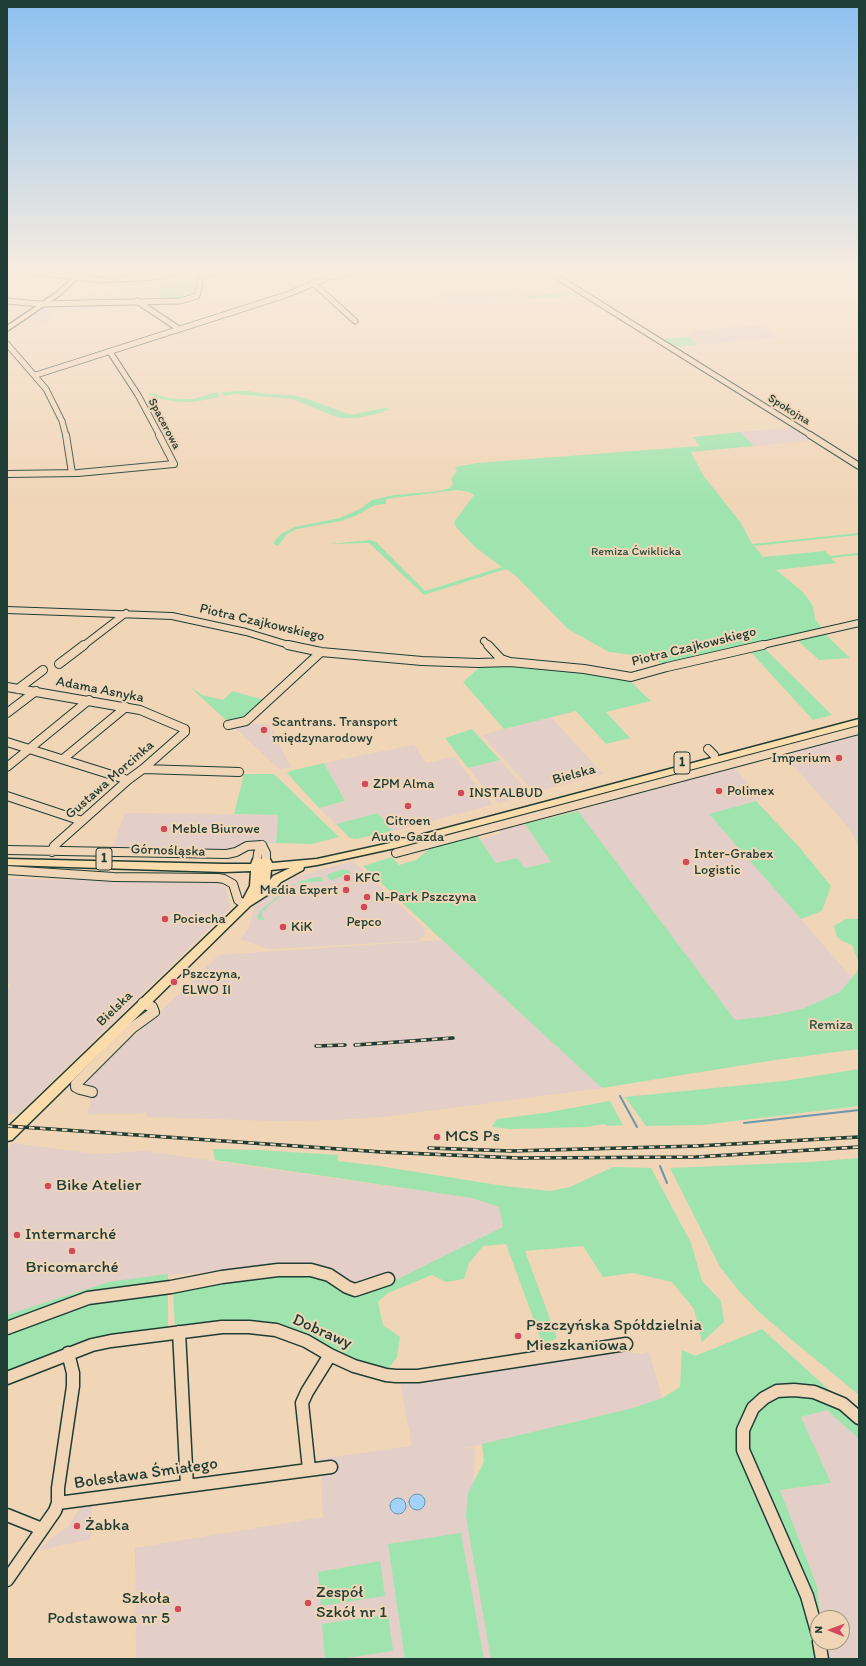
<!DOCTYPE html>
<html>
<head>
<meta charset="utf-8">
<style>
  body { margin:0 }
  #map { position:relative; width:866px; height:1666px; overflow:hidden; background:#f0d5b7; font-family:Itim,sans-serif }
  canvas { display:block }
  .frame { position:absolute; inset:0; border:8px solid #1f3d34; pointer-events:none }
  .north { position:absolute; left:810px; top:1610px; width:40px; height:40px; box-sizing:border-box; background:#f0d5b7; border:1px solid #9c9883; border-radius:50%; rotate:271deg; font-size:11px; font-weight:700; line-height:16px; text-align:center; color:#1f3d34 }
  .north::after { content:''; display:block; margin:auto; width:14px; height:18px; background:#d1495b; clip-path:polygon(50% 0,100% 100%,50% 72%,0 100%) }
</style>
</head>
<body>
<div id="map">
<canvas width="866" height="1666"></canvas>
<div class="frame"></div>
<div class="north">N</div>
</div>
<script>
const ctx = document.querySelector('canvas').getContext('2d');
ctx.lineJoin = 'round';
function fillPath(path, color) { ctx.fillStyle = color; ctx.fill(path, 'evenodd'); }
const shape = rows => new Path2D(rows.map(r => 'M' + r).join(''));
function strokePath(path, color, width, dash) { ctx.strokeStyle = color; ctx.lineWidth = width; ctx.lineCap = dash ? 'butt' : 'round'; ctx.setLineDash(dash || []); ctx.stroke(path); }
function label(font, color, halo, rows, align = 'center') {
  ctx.font = font + ' Itim,sans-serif'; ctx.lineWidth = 4; ctx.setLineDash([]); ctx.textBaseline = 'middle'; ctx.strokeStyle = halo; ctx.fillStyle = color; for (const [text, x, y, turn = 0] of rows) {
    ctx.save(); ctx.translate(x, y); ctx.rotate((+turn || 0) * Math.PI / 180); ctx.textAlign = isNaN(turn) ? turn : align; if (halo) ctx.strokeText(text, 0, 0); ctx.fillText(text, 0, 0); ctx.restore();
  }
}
fillPath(shape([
  [184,270,212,270,198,281,169,281,161,288,163,291,160,300,151,301,152,295,138,295,126,301,71,302,79,296,115,294,118,280],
  [517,289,530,301,448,306,432,295],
  [49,303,108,303,89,311,56,312,46,324,24,320],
  [761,325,776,338,698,345,690,335,694,334,690,331],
  [793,427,813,440,754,446,740,432],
  [551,717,603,774,534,792,482,735],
  [245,724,269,724,291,767,279,769,233,726],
  [859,734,859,846,849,828,782,753],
  [414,745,426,763,454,757,493,805,392,831,378,813,336,824,319,808,345,801,324,763],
  [500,760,530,794,498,803,468,768],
  [733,766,761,799,710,814,852,978,840,992,802,1009,769,1016,735,1020,578,811,679,781],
  [125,813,278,815,276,843,249,844,228,851,112,849],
  [525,824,551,862,525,868,517,858,496,863,480,839,501,833,499,831],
  [353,861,422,926,426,933,422,938,416,941,268,949,240,939,249,928,254,907,265,895,278,886,296,877],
  [7,878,123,882,218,882,225,886,230,908,18,1114,7,1113,7,988,11,985,7,983],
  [442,940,602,1088,383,1117,336,1120,275,1121,147,1117,146,1112,139,1114,87,1114,92,1092,91,1087,85,1081,130,1035,134,1037,219,955],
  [13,1143,95,1154,144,1151,472,1198,499,1207,503,1227,398,1279,366,1289,286,1268,164,1275,107,1284,76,1292,7,1319,7,1150],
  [623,1351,641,1354,649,1351,662,1398,633,1408,471,1447,463,1448,475,1449,471,1525,491,1659,136,1659,135,1548,323,1517,320,1459,412,1446,400,1382,417,1381],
  [827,1410,859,1439,859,1659,823,1659,822,1642,842,1642,842,1618,820,1618,817,1586,780,1490,831,1483,801,1417],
  [92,1506,91,1539,39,1550,50,1539,68,1527,80,1508]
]), '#e3cec8');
fillPath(shape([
  [169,281,198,281,194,296,186,299,160,300,157,292,163,291,160,288,164,282],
  [579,292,583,295,528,299,525,296],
  [691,337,698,345,674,347,661,339],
  [247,391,269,394,292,395,308,399,348,414,354,414,384,408,390,409,381,413,357,418,339,418,292,399,234,394,224,396,221,392],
  [217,392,220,397,194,402,178,402,161,399,148,394,152,393,168,398,182,399,193,399],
  [740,432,754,446,691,452,703,475,741,523,752,544,859,533,859,535,754,546,763,557,825,551,830,556,859,553,859,555,831,558,836,563,776,570,803,592,813,606,815,619,822,628,668,665,634,655,609,652,568,629,516,576,506,569,424,595,369,543,330,544,370,540,376,542,425,591,502,567,476,548,456,527,454,522,474,495,469,492,457,490,386,499,386,504,375,505,355,516,341,521,297,529,287,534,278,546,274,544,274,542,281,534,295,527,340,518,360,509,372,500,394,495,439,491,450,488,453,484,451,479,457,471,455,467,477,463,700,446,693,437],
  [823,632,850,658,819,660,797,640],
  [763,647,832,715,813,720,749,650],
  [500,666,607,675,630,681,651,701,606,712,630,738,606,744,576,711,504,729,463,682,480,667],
  [189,686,202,695,223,700,232,691,264,700,244,719,228,722],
  [472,729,500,760,468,768,445,738],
  [324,763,345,801,319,808,287,773,290,771],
  [244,774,274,774,339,837,312,844,276,843,278,815,234,814],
  [756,801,800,848,831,886,822,911,801,919,709,814],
  [578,811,735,1020,769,1016,802,1009,840,992,859,969,859,1049,775,1060,602,1088,502,996,363,866,392,857,399,865,416,860,433,846,477,835,496,863,517,858,525,868,551,862,525,824],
  [378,813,392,831,356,839,350,838,336,824],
  [344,869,348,870,351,873,332,880,329,880,327,876,328,874],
  [316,877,322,877,323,881,299,883,294,885,267,907,265,911,262,911,262,918,266,919,259,920,257,918,260,911,288,888,301,881],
  [846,919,859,919,859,963,852,945,842,941,837,937,834,926],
  [859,1069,859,1106,702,1125,646,1126,625,1097,784,1081],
  [610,1101,623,1125,608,1126,604,1124,586,1127,510,1129,492,1127,497,1119,544,1113],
  [213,1149,257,1150,338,1155,338,1161,379,1166,504,1186,550,1191,570,1187,613,1167,651,1168,691,1243,702,1281,721,1301,724,1322,702,1342,694,1309,672,1282,633,1273,603,1277,583,1246,525,1251,557,1338,543,1345,506,1244,483,1246,469,1263,464,1279,446,1282,432,1275,388,1293,378,1302,383,1325,400,1337,397,1357,386,1372,353,1360,278,1326,175,1329,173,1289,204,1284,225,1284,273,1273,286,1268,367,1289,398,1279,503,1227,499,1207,472,1198,215,1160],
  [859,1158,859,1395,793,1341,758,1311,740,1292,720,1267,670,1168,810,1162],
  [168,1274,168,1329,7,1374,7,1315,108,1282],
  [762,1329,859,1417,859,1439,827,1410,801,1417,831,1483,780,1490,817,1586,820,1618,818,1618,823,1659,491,1659,466,1516,468,1493,484,1462,482,1444,633,1408,662,1398,680,1387,682,1350,695,1356],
  [461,1533,484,1659,405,1659,388,1544],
  [380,1561,385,1596,321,1606,318,1572],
  [388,1614,393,1651,339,1659,325,1659,322,1624]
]), '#9fe4af');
const water = shape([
  '409 1502a8 8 0 1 1 16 0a8 8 0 1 1-16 0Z',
  '390 1506a8 8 0 1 1 16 0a8 8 0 1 1-16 0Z'
]);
fillPath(water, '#a2d2fe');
strokePath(water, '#6e96ad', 1);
strokePath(shape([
  [620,1096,637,1127],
  [744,1123,859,1110],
  [660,1166,667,1183]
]), '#6e96ad', 2);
const minorFar4 = shape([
  [19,270,101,280,155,277,182,270],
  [546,270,812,436],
  [313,283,355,321],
  [7,301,40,304,180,301,197,296,201,277,215,270],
  [137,301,179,329],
  [7,344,46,389,62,421,66,436],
  [110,352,138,395,160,436],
  [36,375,286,295,329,277,357,270]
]);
const minorFar3 = shape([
  [66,435,72,473],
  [810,435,859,466],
  [7,474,78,473,174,464,159,435],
  [7,610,172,616,246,632,292,646],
  [484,641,489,646],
  [83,646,126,613],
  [758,646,859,623]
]);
const minorFar2 = shape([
  [288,645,321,652,422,661,478,663,510,662],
  [488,645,501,659,510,662,584,669,631,677,667,667,763,645],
  [59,664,84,645],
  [7,687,140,710,185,729,185,732,143,769,128,780,54,846,52,852],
  [18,689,43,670],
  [7,713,36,691],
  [228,725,246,721,321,652],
  [7,742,128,780],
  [708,749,714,755],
  [63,759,126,707],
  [7,767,89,700],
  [143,769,239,772],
  [7,796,82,821],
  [262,845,266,853,266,861],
  [7,850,227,854,236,852,247,846,262,845],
  [396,853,859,730],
  [257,861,258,853,262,845],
  [7,870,114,877,218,878,224,879,233,884,238,900,245,905]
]);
const minorFar1 = shape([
  [92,1092,80,1089,76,1087,76,1084,132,1028,154,1012,152,1007,143,1003]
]);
const minor = shape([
  [7,1328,88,1298,171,1287,222,1277,278,1270,311,1270,329,1275,347,1287,355,1290,388,1279],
  [179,1332,187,1486],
  [7,1378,92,1345,111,1341,222,1327,249,1327,276,1330,306,1341,330,1355,354,1366,386,1375,396,1376,418,1376,626,1344],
  [309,1469,302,1403,307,1392,330,1355],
  [58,1503,331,1467],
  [7,1515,42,1529],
  [7,1580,55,1511,58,1503,58,1488,73,1386,73,1373,68,1353],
  [818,1635,807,1596,743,1450,743,1430,753,1408,764,1398,777,1391,794,1390,814,1392,843,1404,859,1418],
  [819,1642,822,1659]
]);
const major = shape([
  [81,270,87,270,60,295,7,331,7,326,56,293,81,270],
  [859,719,859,725,395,848,317,865,304,867,303,870,281,882,272,892,250,906,12,1140,7,1141,7,1128,241,903,250,886,251,871,224,872,7,865,7,859,224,864,251,864,253,859,257,858,262,859,266,858,270,859,272,863,317,859,390,843,859,719],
  [290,868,273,876,270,880,271,870,290,868]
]);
strokePath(minorFar4, '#1f3d34', 7);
strokePath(minorFar3, '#1f3d34', 8);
strokePath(minorFar2, '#1f3d34', 10);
strokePath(minorFar1, '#1f3d34', 12);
strokePath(minor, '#1f3d34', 15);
strokePath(major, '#1f3d34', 3);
strokePath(minorFar4, '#f0d5b7', 5);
strokePath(minorFar3, '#f0d5b7', 6);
strokePath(minorFar2, '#f0d5b7', 8);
strokePath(minorFar1, '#f0d5b7', 10);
strokePath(minor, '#f0d5b7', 12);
fillPath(major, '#fddcac');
const rail = shape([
  [355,1045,453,1038],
  [316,1046,345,1045],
  [7,1126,382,1152,519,1158,696,1157,859,1147],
  [429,1148,511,1151,697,1146,859,1137]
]);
strokePath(rail, '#1f3d34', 3.5);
strokePath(rail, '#f0d5b7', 2, [5.5]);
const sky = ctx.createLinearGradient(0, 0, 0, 503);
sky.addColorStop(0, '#8cc0f1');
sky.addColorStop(0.54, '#f8ecdf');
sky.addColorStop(1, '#f8ecdf00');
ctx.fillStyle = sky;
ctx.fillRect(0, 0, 866, 503);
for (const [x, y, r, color] of [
  [264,730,4,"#d1495b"],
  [839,758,4,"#d1495b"],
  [365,784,4,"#d1495b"],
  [719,791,4,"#d1495b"],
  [461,793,4,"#d1495b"],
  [408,806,4,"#d1495b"],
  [164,829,4,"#d1495b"],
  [686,862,4,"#d1495b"],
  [347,878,4,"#d1495b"],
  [346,890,4,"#d1495b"],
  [367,897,4,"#d1495b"],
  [364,907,4,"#d1495b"],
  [165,919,4,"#d1495b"],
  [283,927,4,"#d1495b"],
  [174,982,4,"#d1495b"],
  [437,1137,4,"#d1495b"],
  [48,1186,4,"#d1495b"],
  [17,1235,4,"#d1495b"],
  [72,1251,4,"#d1495b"],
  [518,1336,4,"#d1495b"],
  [77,1526,4,"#d1495b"],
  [308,1603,4,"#d1495b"],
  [178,1609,4,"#d1495b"]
]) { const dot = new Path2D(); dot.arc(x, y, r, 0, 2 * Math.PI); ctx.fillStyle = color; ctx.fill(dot); strokePath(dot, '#f0d5b7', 1.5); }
label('12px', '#1f3d34', '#f0d5b7', [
  ["Spokojna",789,410,32],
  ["Spacerowa",164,424,62]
]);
label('12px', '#2c4e40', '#f0d5b7', [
  ["Remiza Ćwiklicka",636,552]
]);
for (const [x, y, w] of [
  [682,763,16],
  [104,859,16]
]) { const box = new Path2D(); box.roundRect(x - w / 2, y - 11, w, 22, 3); ctx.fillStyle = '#f0d5b7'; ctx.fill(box); strokePath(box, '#1f3d34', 1); }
label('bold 13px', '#1f3d34', null, [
  ["1",682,763],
  ["1",104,859]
]);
label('14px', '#1f3d34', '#f0d5b7', [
  ["Piotra Czajkowskiego",262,623,13],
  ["Piotra Czajkowskiego",694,647,-14],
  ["Adama Asnyka",100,690,11],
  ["Bielska",574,775,-15],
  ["Gustawa Morcinka",110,780,-41],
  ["Górnośląska",168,851,2],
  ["Bielska",115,1009,-44]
]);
label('14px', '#1f3d34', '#f0d5b7', [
  ["Scantrans. Transport",272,722],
  ["międzynarodowy",272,738],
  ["Imperium",831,758,"right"],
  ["ZPM Alma",373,784],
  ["Polimex",727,791],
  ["INSTALBUD",469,793],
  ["Citroen",408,821,"center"],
  ["Auto-Gazda",408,837,"center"],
  ["Meble Biurowe",172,829],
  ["Inter-Grabex",694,854],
  ["Logistic",694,870],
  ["KFC",355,878],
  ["Media Expert",338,890,"right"],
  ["N-Park Pszczyna",375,897],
  ["Pociecha",173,919],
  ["Pepco",364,922,"center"],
  ["KiK",291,927],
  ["Pszczyna,",182,974],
  ["ELWO II",182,990]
], 'left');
label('14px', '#2c4e40', '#f0d5b7', [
  ["Remiza",831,1025]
]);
label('17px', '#1f3d34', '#f0d5b7', [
  ["MCS Ps",445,1137],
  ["Bike Atelier",56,1186],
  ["Intermarché",25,1235],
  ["Bricomarché",72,1268,"center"],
  ["Pszczyńska Spółdzielnia",526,1326],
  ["Mieszkaniowa",526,1346],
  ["Żabka",85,1526],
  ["Zespół",316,1593],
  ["Szkół nr 1",316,1613],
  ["Szkoła",170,1599,"right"],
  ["Podstawowa nr 5",170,1619,"right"]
], 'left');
label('17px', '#1f3d34', '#f0d5b7', [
  ["Dobrawy",322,1332,24],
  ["Bolesława Śmiałego",146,1474,-8]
]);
</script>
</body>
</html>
